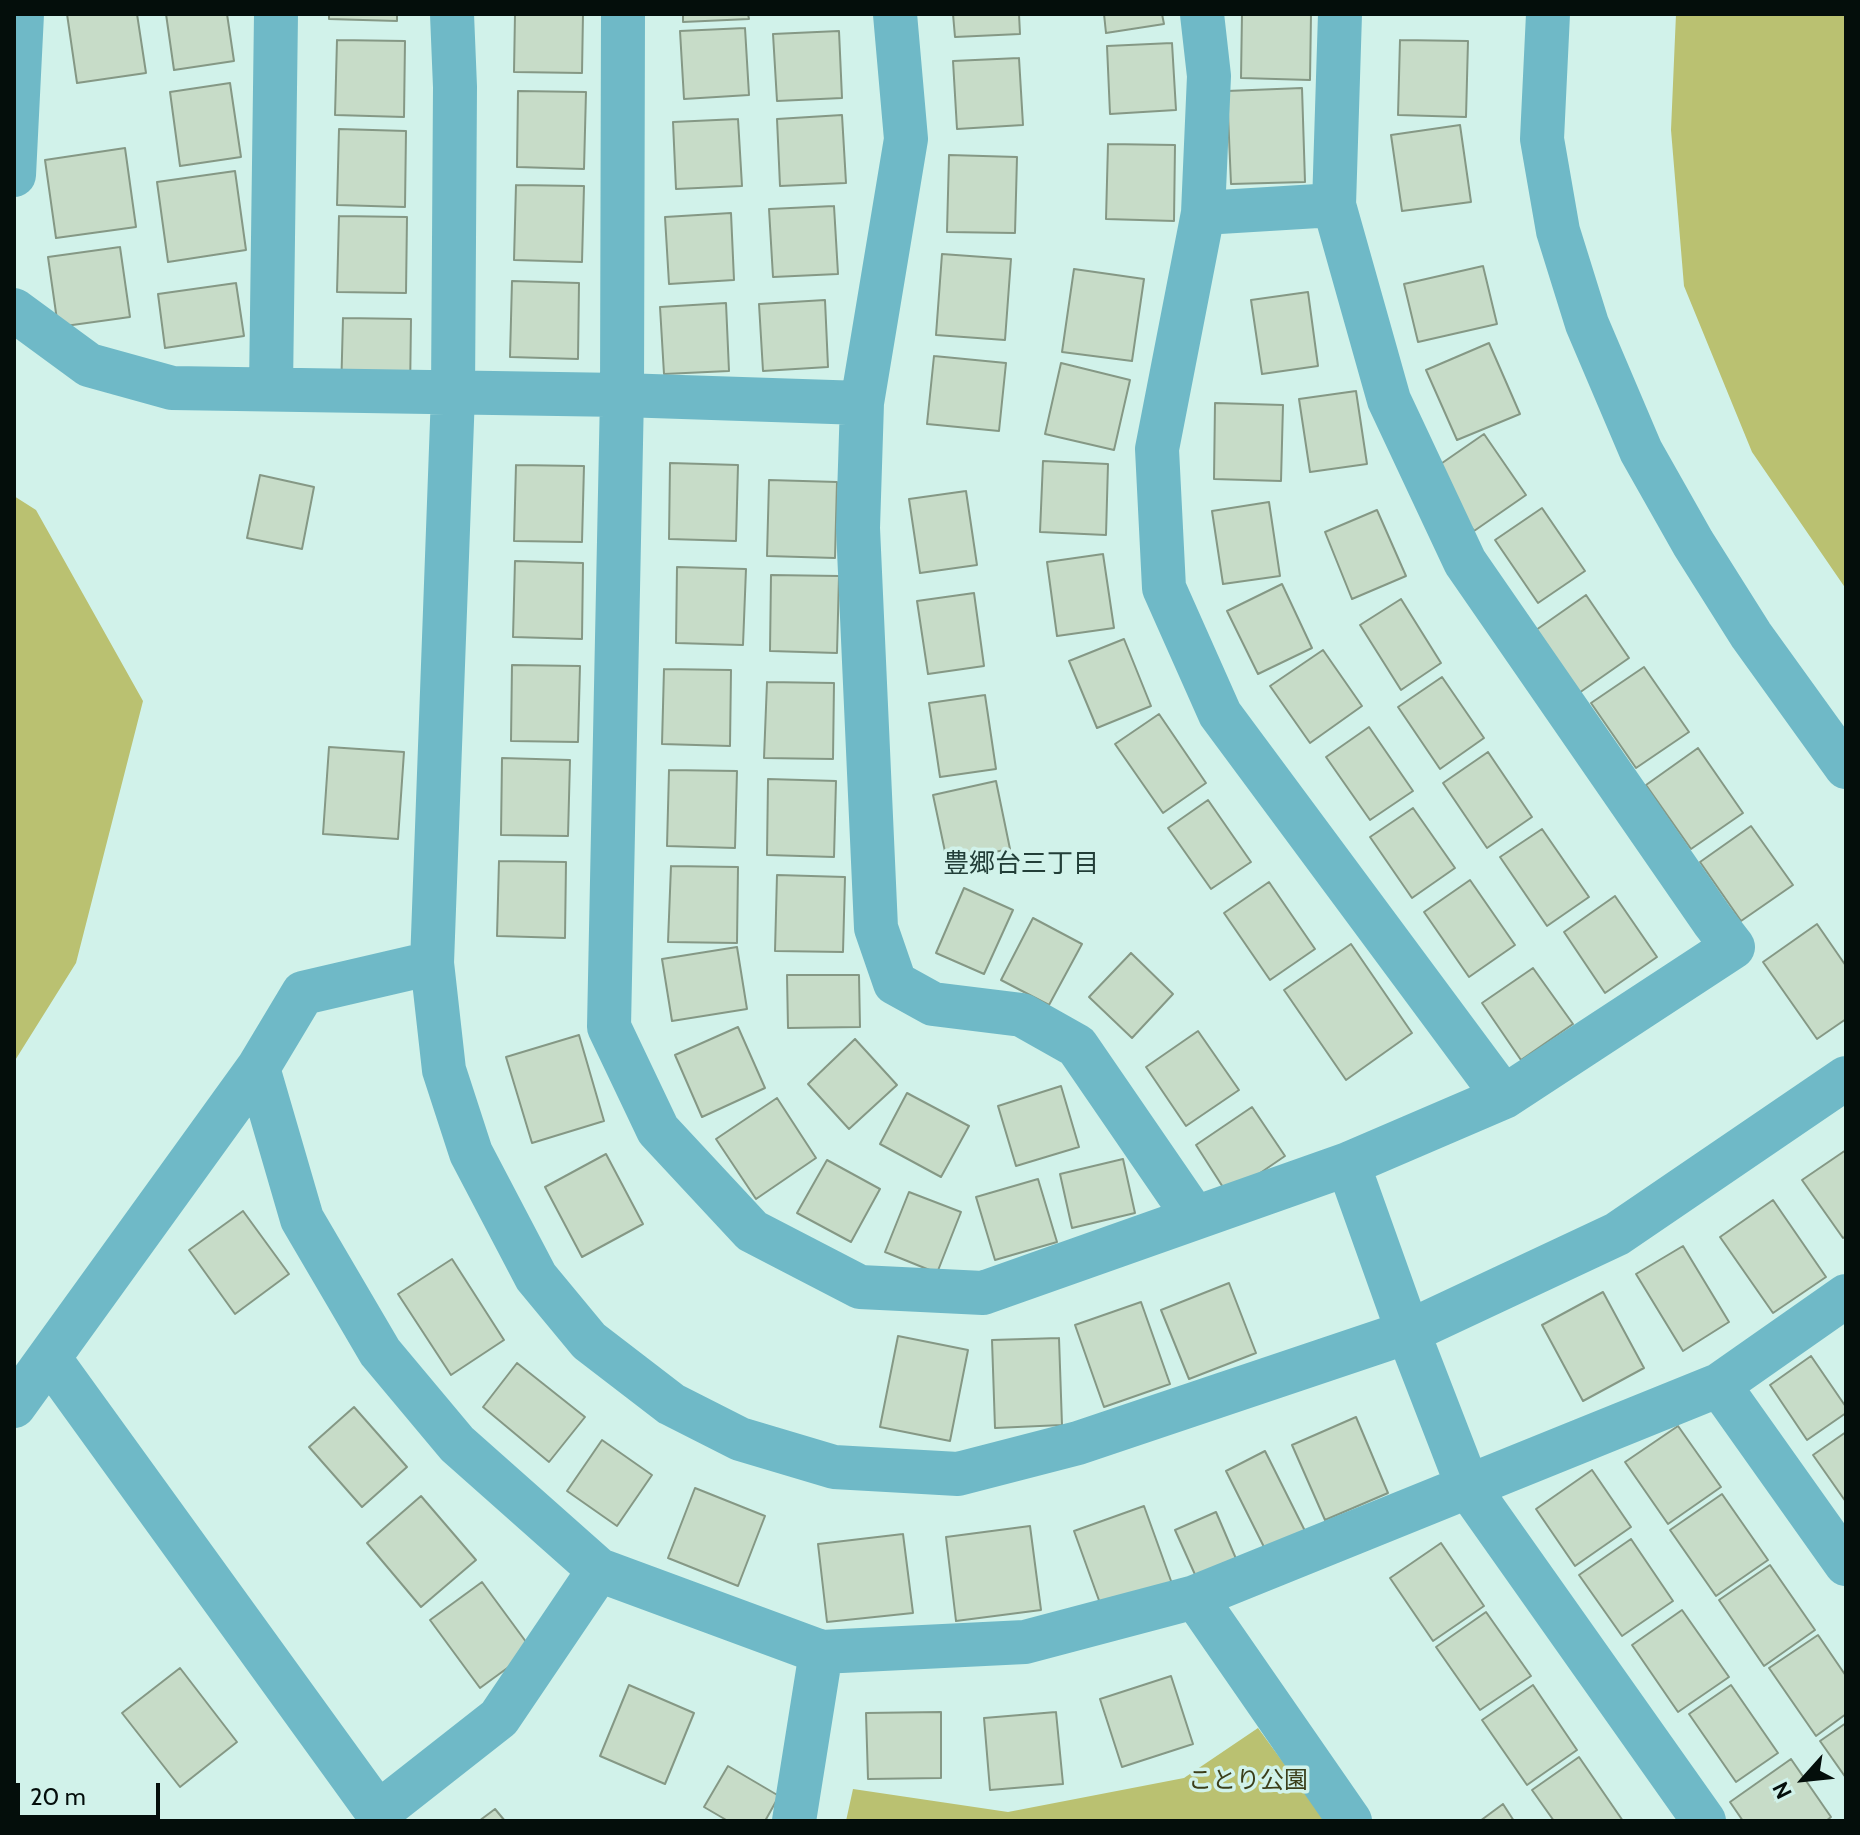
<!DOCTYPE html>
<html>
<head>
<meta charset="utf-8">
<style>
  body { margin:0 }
  #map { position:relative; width:1860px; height:1835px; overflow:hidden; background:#d1f2ea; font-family:Cabin,sans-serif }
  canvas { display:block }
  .frame { position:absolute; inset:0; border:16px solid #040e0b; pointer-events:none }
  .north { position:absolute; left:1764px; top:1739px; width:80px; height:80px; -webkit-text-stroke:6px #d1f2ea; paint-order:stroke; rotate:243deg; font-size:22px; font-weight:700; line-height:32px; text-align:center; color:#040e0b }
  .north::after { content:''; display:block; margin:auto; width:28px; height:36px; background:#040e0b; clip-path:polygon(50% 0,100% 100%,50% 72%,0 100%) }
  .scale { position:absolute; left:16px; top:1783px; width:144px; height:36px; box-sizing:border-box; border:4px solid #040e0b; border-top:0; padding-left:10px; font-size:24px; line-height:28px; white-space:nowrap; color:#040e0b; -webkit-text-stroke:6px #d1f2ea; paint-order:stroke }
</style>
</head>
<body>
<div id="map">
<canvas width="1860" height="1835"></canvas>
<div class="frame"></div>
<div class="north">N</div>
<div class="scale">20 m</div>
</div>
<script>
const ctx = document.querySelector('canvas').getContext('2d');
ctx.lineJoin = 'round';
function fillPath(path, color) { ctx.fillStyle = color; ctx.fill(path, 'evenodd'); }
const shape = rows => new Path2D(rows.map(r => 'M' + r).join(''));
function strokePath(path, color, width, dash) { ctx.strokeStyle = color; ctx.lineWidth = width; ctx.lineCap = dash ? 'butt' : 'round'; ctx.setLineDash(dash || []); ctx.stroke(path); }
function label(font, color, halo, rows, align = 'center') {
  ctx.font = font + ' Cabin,"Noto Sans JP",sans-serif'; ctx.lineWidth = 7; ctx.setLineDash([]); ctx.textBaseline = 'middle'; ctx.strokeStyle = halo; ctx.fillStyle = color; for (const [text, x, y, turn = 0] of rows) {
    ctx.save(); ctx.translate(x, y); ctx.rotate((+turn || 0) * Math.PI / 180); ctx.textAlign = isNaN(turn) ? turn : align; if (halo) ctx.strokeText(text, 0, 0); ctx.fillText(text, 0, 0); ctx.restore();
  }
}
fillPath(shape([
  [1676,14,1846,14,1846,589,1752,452,1684,286,1671,130],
  [14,496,36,510,143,701,76,963,14,1062],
  [1258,1728,1326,1821,846,1821,853,1789,1008,1812,1184,1778]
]), '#bac171');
const building = shape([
  [67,14,137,14,146,73,77,83,67,14],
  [166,14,227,14,234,61,174,70,166,14],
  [329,14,397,14,397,21,329,19,329,14],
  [515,14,583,14,582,73,514,72,515,14],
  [683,14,748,14,749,19,683,22,683,14],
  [953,14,1019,14,1020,34,955,37,953,14],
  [1104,14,1162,14,1164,24,1106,33,1104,14],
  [1242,14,1311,14,1310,80,1241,78,1242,14],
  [745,28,749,95,684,99,680,31,745,28],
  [839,31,842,98,777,101,773,34,839,31],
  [337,40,405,41,404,117,335,115,337,40],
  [1400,40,1468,41,1466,117,1398,115,1400,40],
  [1172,43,1176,110,1110,114,1107,46,1172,43],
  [1019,58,1023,125,957,129,953,61,1019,58],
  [230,83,241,157,180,166,170,92,230,83],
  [1302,88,1305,182,1231,184,1227,91,1302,88],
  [518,91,586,92,584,169,517,167,518,91],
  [842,115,846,183,780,186,777,119,842,115],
  [738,119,742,186,676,189,673,122,738,119],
  [1460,125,1471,202,1402,211,1391,135,1460,125],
  [339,129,406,131,405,207,337,205,339,129],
  [1108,144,1175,145,1174,221,1106,219,1108,144],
  [125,148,136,227,56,238,45,160,125,148],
  [949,155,1017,157,1015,233,947,232,949,155],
  [235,171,246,250,168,262,157,182,235,171],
  [516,185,584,186,582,262,514,260,516,185],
  [834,206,838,274,773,277,769,209,834,206],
  [731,213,734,280,669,284,665,217,731,213],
  [339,216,407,217,406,293,337,292,339,216],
  [120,247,130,317,58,327,48,257,120,247],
  [942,254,1011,259,1005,340,936,335,942,254],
  [1483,266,1497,324,1418,342,1404,284,1483,266],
  [1074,269,1144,279,1132,361,1062,352,1074,269],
  [512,281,579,283,578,359,510,357,512,281],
  [236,283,244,336,165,348,158,294,236,283],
  [1308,292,1318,366,1262,374,1251,300,1308,292],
  [825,300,828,367,763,371,759,304,825,300],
  [726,303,729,371,664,374,660,307,726,303],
  [343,318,411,319,410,395,341,394,343,318],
  [1489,343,1520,414,1457,440,1426,370,1489,343],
  [934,356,1006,363,999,431,927,424,934,356],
  [1061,363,1130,380,1114,450,1045,434,1061,363],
  [1356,391,1367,464,1310,472,1299,399,1356,391],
  [1215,403,1283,405,1281,481,1214,479,1215,403],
  [1484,434,1526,495,1474,531,1432,470,1484,434],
  [1043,461,1108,464,1106,535,1040,532,1043,461],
  [670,463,738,465,736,541,669,539,670,463],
  [516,465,584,466,582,542,514,541,516,465],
  [260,475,314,487,302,549,247,538,260,475],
  [769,480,837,482,835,558,767,556,769,480],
  [966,491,977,565,920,573,909,499,966,491],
  [1269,502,1280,576,1223,584,1212,511,1269,502],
  [1542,508,1585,571,1538,603,1495,540,1542,508],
  [1377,510,1406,576,1352,599,1325,532,1377,510],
  [1103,554,1114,628,1057,636,1047,562,1103,554],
  [515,561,583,563,582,639,513,637,515,561],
  [677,567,746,569,743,645,676,643,677,567],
  [771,575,839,576,837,653,770,651,771,575],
  [1282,584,1312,648,1258,674,1227,611,1282,584],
  [974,593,984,666,928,674,917,601,974,593],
  [1586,595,1629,658,1579,693,1536,630,1586,595],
  [1401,599,1441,663,1401,690,1360,625,1401,599],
  [1124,639,1151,706,1097,728,1069,661,1124,639],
  [1323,650,1362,706,1310,743,1270,686,1323,650],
  [512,665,580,666,578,742,511,741,512,665],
  [1644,667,1689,732,1636,768,1591,703,1644,667],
  [664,669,731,670,730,746,662,744,664,669],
  [1442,677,1484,738,1440,769,1398,707,1442,677],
  [767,682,834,683,833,759,764,758,767,682],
  [985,695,996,769,940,777,929,703,985,695],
  [1159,714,1206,783,1163,813,1115,744,1159,714],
  [1369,727,1413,791,1370,820,1326,757,1369,727],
  [329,747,404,752,398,839,323,834,329,747],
  [1698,748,1743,813,1691,849,1646,785,1698,748],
  [1488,752,1532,817,1487,848,1443,783,1488,752],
  [502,758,570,760,568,836,501,835,502,758],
  [669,770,737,771,735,848,667,846,669,770],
  [768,779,836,781,834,857,767,855,768,779],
  [996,781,1010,849,947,861,933,795,996,781],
  [1208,800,1251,862,1211,889,1168,828,1208,800],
  [1413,808,1455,868,1412,898,1370,837,1413,808],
  [1751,826,1793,885,1741,921,1700,862,1751,826],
  [1542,829,1589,897,1547,926,1500,857,1542,829],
  [499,861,566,862,565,938,497,936,499,861],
  [671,866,738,867,737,943,668,942,671,866],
  [777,875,845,877,843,952,775,951,777,875],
  [1470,880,1515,945,1469,977,1424,912,1470,880],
  [1269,882,1315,949,1270,980,1224,913,1269,882],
  [964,888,1013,910,984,974,936,953,964,888],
  [1615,896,1657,957,1605,993,1564,932,1615,896],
  [1033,918,1082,944,1049,1005,1001,980,1033,918],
  [1817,924,1846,966,1846,1019,1817,1039,1763,962,1817,924],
  [1351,944,1412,1033,1346,1080,1284,990,1351,944],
  [737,947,747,1009,672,1021,662,959,737,947],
  [1131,953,1173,994,1132,1038,1089,997,1131,953],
  [1533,968,1573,1024,1521,1060,1482,1003,1533,968],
  [787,975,859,975,860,1027,788,1028,787,975],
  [738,1027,765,1088,702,1117,675,1055,738,1027],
  [1198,1031,1239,1090,1186,1126,1146,1067,1198,1031],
  [579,1035,604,1121,532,1143,506,1057,579,1035],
  [855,1039,897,1085,849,1129,808,1084,855,1039],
  [1061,1086,1079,1147,1016,1166,998,1106,1061,1086],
  [907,1093,969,1126,941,1177,880,1144,907,1093],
  [777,1098,816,1158,756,1199,716,1139,777,1098],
  [1252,1107,1285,1156,1228,1195,1196,1145,1252,1107],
  [1846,1150,1846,1236,1843,1238,1802,1180,1846,1150],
  [606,1154,643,1224,582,1257,545,1187,606,1154],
  [1123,1159,1135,1213,1072,1228,1060,1174,1123,1159],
  [827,1160,880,1189,851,1242,797,1213,827,1160],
  [1038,1179,1057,1242,995,1260,976,1197,1038,1179],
  [909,1192,961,1212,937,1273,885,1252,909,1192],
  [1773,1200,1826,1277,1773,1313,1720,1237,1773,1200],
  [243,1211,289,1274,235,1314,189,1250,243,1211],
  [1683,1246,1729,1322,1683,1351,1636,1274,1683,1246],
  [452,1259,504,1340,451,1375,398,1294,452,1259],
  [1229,1283,1256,1353,1189,1379,1161,1310,1229,1283],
  [1603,1292,1644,1368,1583,1401,1542,1325,1603,1292],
  [1141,1302,1170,1384,1104,1407,1075,1325,1141,1302],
  [898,1336,968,1350,950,1441,880,1427,898,1336],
  [1059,1338,1062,1425,995,1428,992,1340,1059,1338],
  [1811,1356,1846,1407,1846,1413,1807,1440,1770,1385,1811,1356],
  [517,1363,585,1417,549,1462,483,1407,517,1363],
  [354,1407,407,1467,362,1507,309,1447,354,1407],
  [1356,1417,1388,1493,1325,1520,1292,1445,1356,1417],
  [1678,1426,1721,1487,1668,1524,1625,1462,1678,1426],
  [1846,1432,1846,1502,1813,1455,1846,1432],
  [602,1440,652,1475,617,1526,567,1491,602,1440],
  [1265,1451,1307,1535,1268,1555,1226,1471,1265,1451],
  [1592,1470,1631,1527,1575,1566,1536,1509,1592,1470],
  [695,1488,765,1516,738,1586,668,1558,695,1488],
  [1722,1494,1768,1560,1716,1596,1670,1530,1722,1494],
  [421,1496,476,1560,421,1607,367,1543,421,1496],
  [1144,1506,1175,1592,1105,1617,1074,1531,1144,1506],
  [1216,1512,1237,1561,1197,1579,1175,1530,1216,1512],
  [1030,1526,1041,1610,956,1621,946,1537,1030,1526],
  [903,1534,913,1613,827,1622,818,1544,903,1534],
  [1631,1539,1673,1601,1622,1636,1579,1575,1631,1539],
  [1441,1543,1484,1606,1433,1641,1390,1578,1441,1543],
  [1770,1565,1815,1630,1764,1666,1719,1600,1770,1565],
  [482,1582,532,1650,480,1688,430,1620,482,1582],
  [1682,1610,1729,1677,1678,1712,1632,1645,1682,1610],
  [1486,1612,1531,1676,1480,1710,1436,1647,1486,1612],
  [1818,1635,1846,1676,1846,1714,1816,1736,1769,1668,1818,1635],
  [180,1668,237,1742,180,1787,122,1713,180,1668],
  [1171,1676,1193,1744,1122,1767,1100,1699,1171,1676],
  [629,1685,694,1713,665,1784,600,1756,629,1685],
  [1533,1685,1577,1750,1527,1785,1482,1720,1533,1685],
  [1731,1685,1778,1753,1736,1782,1689,1714,1731,1685],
  [941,1712,941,1778,868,1779,866,1713,941,1712],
  [1056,1712,1063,1784,990,1790,984,1718,1056,1712],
  [1846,1723,1846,1778,1820,1741,1846,1723],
  [1579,1757,1623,1821,1554,1821,1532,1790,1579,1757],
  [1791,1759,1831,1817,1826,1821,1743,1821,1730,1802,1791,1759],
  [728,1766,779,1796,765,1821,728,1821,704,1807,728,1766],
  [1503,1804,1514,1821,1480,1821,1503,1804],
  [495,1809,505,1821,479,1821,495,1809]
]);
fillPath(building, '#c7dcc8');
strokePath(building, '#859885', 2);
strokePath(shape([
  [452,14,455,87,453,394,432,963,444,1070,471,1153,536,1277,589,1341,671,1404,740,1439,834,1467,958,1474,1078,1443,1408,1332,1617,1234,1846,1078],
  [623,14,622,395,609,1027,658,1130,752,1231,860,1287,983,1293,1348,1164,1504,1097,1733,947,1713,921,1465,562,1389,400,1334,205,1340,14],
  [895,14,906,139,862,403,858,528,876,928,895,983,933,1004,1022,1015,1077,1046,1195,1218],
  [1202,14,1209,76,1203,213,1157,449,1164,588,1220,714,1504,1097],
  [1548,14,1542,139,1558,231,1587,324,1641,451,1693,543,1751,635,1846,767],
  [14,175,22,14],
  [1203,213,1334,205],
  [14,310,89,365,172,388,622,395,862,403],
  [271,388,276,14],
  [1348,1164,1408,1332,1468,1487,1704,1821],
  [49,1358,378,1813,499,1718,599,1570,457,1444,380,1352,302,1219,258,1068,303,993,432,963],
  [1719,1385,1846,1564],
  [14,1406,258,1068],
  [599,1570,821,1652,1025,1642,1195,1597,1719,1385,1846,1296],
  [1195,1597,1350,1821],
  [794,1821,821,1652]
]), '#6fb9c7', 44);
label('24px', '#3b3e1a', '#d1f2ea', [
  ["ことり公園",1248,1781]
]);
label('26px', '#223e38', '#d1f2ea', [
  ["豊郷台三丁目",1021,864]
]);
</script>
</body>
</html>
